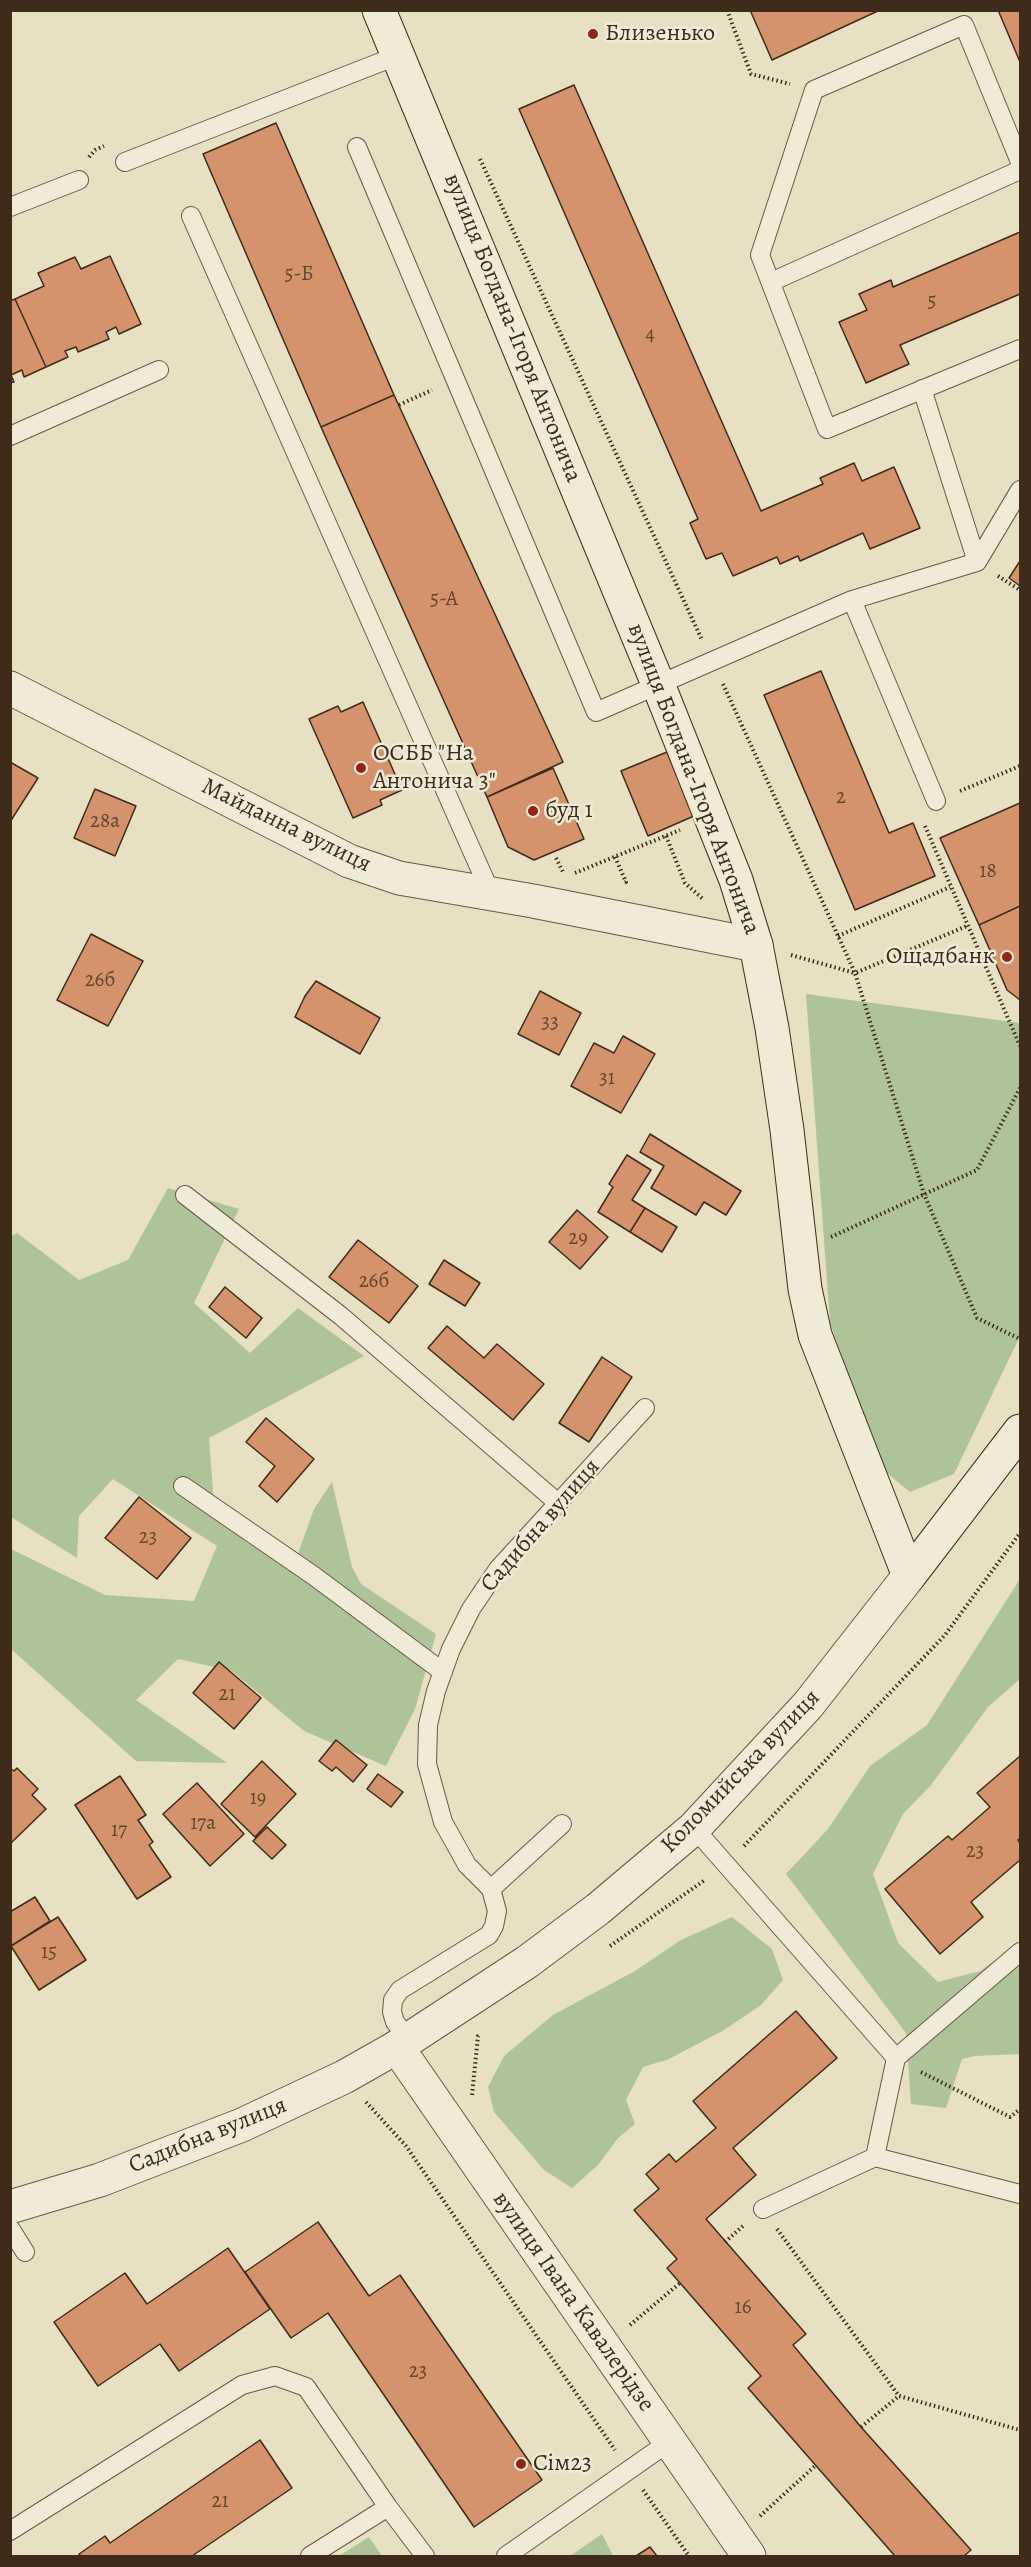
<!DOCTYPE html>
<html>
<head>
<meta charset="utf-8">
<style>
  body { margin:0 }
  #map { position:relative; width:1031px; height:2567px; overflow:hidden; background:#e7e0c2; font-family:Alegreya,serif }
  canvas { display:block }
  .frame { position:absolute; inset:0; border:12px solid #3f2b1a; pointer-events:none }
</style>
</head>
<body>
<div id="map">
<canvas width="1031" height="2567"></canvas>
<div class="frame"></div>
</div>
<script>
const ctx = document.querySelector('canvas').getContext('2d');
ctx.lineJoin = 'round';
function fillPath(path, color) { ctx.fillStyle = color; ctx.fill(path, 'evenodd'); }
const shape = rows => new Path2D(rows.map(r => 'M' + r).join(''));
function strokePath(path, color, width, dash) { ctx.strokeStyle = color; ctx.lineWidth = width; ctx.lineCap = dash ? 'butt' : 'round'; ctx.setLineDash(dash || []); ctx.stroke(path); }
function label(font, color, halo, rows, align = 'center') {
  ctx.font = font + ' Alegreya,serif'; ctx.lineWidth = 5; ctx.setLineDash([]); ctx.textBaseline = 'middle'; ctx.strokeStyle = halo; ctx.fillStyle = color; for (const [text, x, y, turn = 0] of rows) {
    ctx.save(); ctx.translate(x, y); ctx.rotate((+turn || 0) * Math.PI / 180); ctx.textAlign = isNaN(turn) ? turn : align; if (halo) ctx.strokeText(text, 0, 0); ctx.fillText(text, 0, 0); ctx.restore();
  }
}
fillPath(shape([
  [806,994,1020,1023,1020,1336,954,1474,910,1492,882,1469,830,1323],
  [168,1188,239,1209,194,1303,250,1353,298,1308,364,1356,209,1438,214,1506,247,1543,295,1562,314,1509,332,1482,352,1567,361,1584,436,1634,415,1709,386,1766,304,1731,232,1671,178,1659,136,1700,227,1763,136,1761,11,1649,11,1549,105,1595,194,1601,217,1546,113,1479,79,1516,77,1558,11,1517,11,1236,17,1233,79,1280,128,1260],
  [1020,1579,1020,1679,988,1707,931,1785,903,1814,873,1874,898,1943,938,1982,980,1971,1020,1943,1020,2054,975,2056,962,2059,946,2108,911,2104,906,2033,786,1874,828,1829,870,1766,927,1725],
  [732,1917,772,1949,783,1980,761,2005,724,2030,669,2059,643,2067,626,2100,635,2124,618,2138,598,2165,572,2188,544,2170,494,2112,488,2087,504,2056,553,2015,635,1971,681,1940],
  [602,2534,613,2556,570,2556],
  [369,2537,382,2556,339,2556]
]), '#afc398');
const building = shape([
  [750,10,880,10,772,60,750,10],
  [998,10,1020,10,1020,63,1020,62,998,10],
  [574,85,761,511,823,484,820,478,854,463,862,481,894,467,920,528,870,549,863,533,800,561,798,556,780,564,777,557,733,576,722,553,706,559,690,523,698,519,519,109,574,85],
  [276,123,394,395,321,427,203,154,276,123],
  [1020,232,1020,294,900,345,909,364,866,383,839,322,867,310,859,294,891,280,893,287,1020,232],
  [110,256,141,324,119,334,116,327,106,332,109,339,78,352,76,347,65,351,68,357,46,367,15,299,44,286,38,273,75,257,81,269,110,256],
  [15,299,46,367,24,377,22,370,11,375,14,382,10,383,10,301,15,299],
  [394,395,563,762,487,797,321,427,394,395],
  [1020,561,1020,586,1009,578,1020,561],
  [821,671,889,833,913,823,935,876,855,910,764,695,821,671],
  [363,702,402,790,380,800,382,805,353,818,309,719,338,706,341,712,363,702],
  [667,752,694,816,648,836,621,771,667,752],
  [10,762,38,778,10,822,10,762],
  [553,768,584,839,534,860,508,847,487,797,553,768],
  [95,789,136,806,115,856,74,838,95,789],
  [1020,803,1020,906,979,925,940,838,1020,803],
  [1020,906,1020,1000,1007,990,979,925,1020,906],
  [91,934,143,961,108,1026,57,1000,91,934],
  [316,981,380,1018,360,1054,295,1017,305,996,316,981],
  [540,991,581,1013,559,1055,518,1034,540,991],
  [623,1036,655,1054,621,1113,571,1086,594,1043,614,1053,623,1036],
  [650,1134,741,1191,726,1215,704,1202,696,1215,651,1188,664,1166,640,1152,650,1134],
  [627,1155,651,1170,632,1200,645,1208,630,1232,598,1212,613,1187,609,1184,627,1155],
  [645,1208,677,1227,662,1252,630,1232,645,1208],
  [577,1210,608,1237,580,1269,549,1242,577,1210],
  [358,1240,418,1286,389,1323,329,1277,358,1240],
  [444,1260,480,1283,465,1306,429,1284,444,1260],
  [225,1287,262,1318,246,1338,209,1307,225,1287],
  [447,1326,484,1358,497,1344,544,1384,513,1420,428,1348,447,1326],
  [602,1357,632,1377,589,1442,559,1423,602,1357],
  [266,1418,314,1459,277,1502,259,1486,275,1466,246,1442,266,1418],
  [139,1497,191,1538,157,1579,105,1538,139,1497],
  [219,1662,261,1698,234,1729,193,1693,219,1662],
  [336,1740,367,1765,353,1782,336,1767,332,1771,319,1761,336,1740],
  [1020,1756,1020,1838,1018,1840,1020,1843,1020,1860,971,1902,983,1917,940,1954,885,1889,948,1836,952,1840,990,1807,977,1793,1020,1756],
  [262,1761,296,1794,255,1837,221,1804,262,1761],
  [10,1768,14,1771,17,1768,38,1789,32,1795,46,1809,10,1844,10,1768],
  [378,1774,403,1792,391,1807,367,1789,378,1774],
  [120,1776,146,1815,138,1820,153,1842,149,1845,171,1877,137,1899,75,1805,120,1776],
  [197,1783,244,1834,210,1866,163,1814,197,1783],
  [267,1827,286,1845,272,1859,253,1841,267,1827],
  [35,1897,50,1921,11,1946,10,1912,35,1897],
  [58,1917,86,1960,39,1990,11,1946,58,1917],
  [796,2011,837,2058,733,2148,756,2175,706,2219,806,2334,793,2345,861,2427,971,2550,964,2556,895,2556,748,2388,761,2376,667,2268,677,2259,634,2210,659,2189,646,2174,669,2154,676,2162,716,2128,693,2101,796,2011],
  [318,2222,369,2296,400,2275,542,2480,474,2527,328,2313,291,2338,245,2272,318,2222],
  [228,2248,270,2309,179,2371,160,2344,98,2386,54,2322,125,2273,147,2304,228,2248],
  [260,2440,292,2488,192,2556,81,2556,79,2554,105,2536,110,2543,260,2440],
  [650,2547,657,2556,636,2556,650,2547]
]);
fillPath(building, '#d4936c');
strokePath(building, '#3f2b1a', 1.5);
const service = shape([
  [357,147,596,712,852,600,977,562,1020,490],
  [125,162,399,55],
  [1020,162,964,25,814,90,760,255,827,429,1020,349],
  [10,207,79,180],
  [191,216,492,896],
  [771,282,1020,170],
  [922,389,977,562],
  [10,436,159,370],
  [852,600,936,801],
  [185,1195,341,1316,558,1503],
  [183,1486,314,1576,443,1672],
  [694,1828,896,2058,875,2157,1020,2194],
  [491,1889,562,1824],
  [408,2039,395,2022,392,2012,393,2000,400,1990,489,1935,494,1926,497,1911,491,1889,467,1865,443,1822,427,1764,428,1725,436,1691,451,1649,471,1609,498,1569,645,1408],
  [896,2058,1020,1952],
  [763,2209,875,2157],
  [10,2228,25,2252],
  [10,2531,242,2385,275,2376,306,2387,388,2507,425,2556],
  [310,2556,388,2507],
  [506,2556,669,2442]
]);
const minor = shape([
  [10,688,349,861,399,878,533,901,756,945],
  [10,2207,100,2180,242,2125,344,2077,397,2047]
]);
const tertiary = shape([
  [749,2556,397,2047,527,1962,598,1909,694,1828,808,1705,909,1576]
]);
const secondary = shape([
  [379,10,658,684,736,880,756,945,772,1028,787,1130,805,1289,815,1335,909,1576],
  [909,1576,1020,1431]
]);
strokePath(service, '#695844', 20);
strokePath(minor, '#695844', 35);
strokePath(tertiary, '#695844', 35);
strokePath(secondary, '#3f2b1a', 35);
strokePath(shape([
  [727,10,751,74,790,84],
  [89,157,95,150,104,146],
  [480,159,702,640],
  [399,405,432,390],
  [998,576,1020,590],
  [723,684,855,973,967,926],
  [960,791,1020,766],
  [925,826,1020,1046],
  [666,836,685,883,704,900],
  [615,857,626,882,624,883],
  [556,858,563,872],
  [575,873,680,830],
  [838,936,950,887],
  [791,955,855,973,924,1194,977,1318,1020,1339],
  [831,1237,977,1170,1020,1088],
  [744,1846,945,1635,1020,1533],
  [610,1946,705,1880],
  [921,2072,1010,2117,1020,2109],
  [472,2095,478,2036,480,2035],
  [366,2102,406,2146,615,2450],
  [777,2229,899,2396,1020,2430],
  [725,2242,744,2225],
  [630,2325,680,2283],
  [861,2427,899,2396],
  [643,2490,689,2556],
  [760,2516,815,2466]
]), '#3f2b1a', 4, [1.5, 3]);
strokePath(service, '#efebd7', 18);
strokePath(minor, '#efebd7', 33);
strokePath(tertiary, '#efebd7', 33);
strokePath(secondary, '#efebd7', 33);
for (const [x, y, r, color] of [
  [593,34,6,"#8f2418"],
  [361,768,6,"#8f2418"],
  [533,811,6,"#8f2418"],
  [1007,957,6,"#8f2418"],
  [521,2464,6,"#8f2418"]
]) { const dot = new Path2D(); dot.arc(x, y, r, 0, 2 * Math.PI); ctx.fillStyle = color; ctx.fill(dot); strokePath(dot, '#efebd7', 2); }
label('21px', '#64452e', null, [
  ["5-Б",299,275],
  ["5",932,302],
  ["4",650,335],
  ["5-А",444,600],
  ["2",841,798],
  ["28а",105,822],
  ["18",988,872],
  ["26б",100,981],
  ["33",550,1023],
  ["31",607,1079],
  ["29",578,1239],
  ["26б",374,1282],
  ["23",148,1538],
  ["21",227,1695],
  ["19",258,1799],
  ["17а",203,1824],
  ["17",119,1831],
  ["23",975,1852],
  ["15",49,1953],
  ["16",743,2308],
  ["23",418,2372],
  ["21",220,2502]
]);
label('24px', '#3f2b1a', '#efebd7', [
  ["Близенько",605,34],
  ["ОСББ \"На",373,754],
  ["Антонича 3\"",373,782],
  ["буд 1",545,811],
  ["Ощадбанк",995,957,"right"],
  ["Сім23",533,2464]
], 'left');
label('24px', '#3f2b1a', '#efebd7', [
  ["вулиця Богдана-Ігоря Антонича",512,328,68],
  ["вулиця Богдана-Ігоря Антонича",693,779,69],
  ["Майданна вулиця",286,826,26],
  ["Садибна вулиця",541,1526,-49],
  ["Коломийська вулиця",741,1772,-46],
  ["Садибна вулиця",208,2136,-22],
  ["вулиця Івана Кавалерідзе",573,2302,55]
]);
</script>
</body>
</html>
